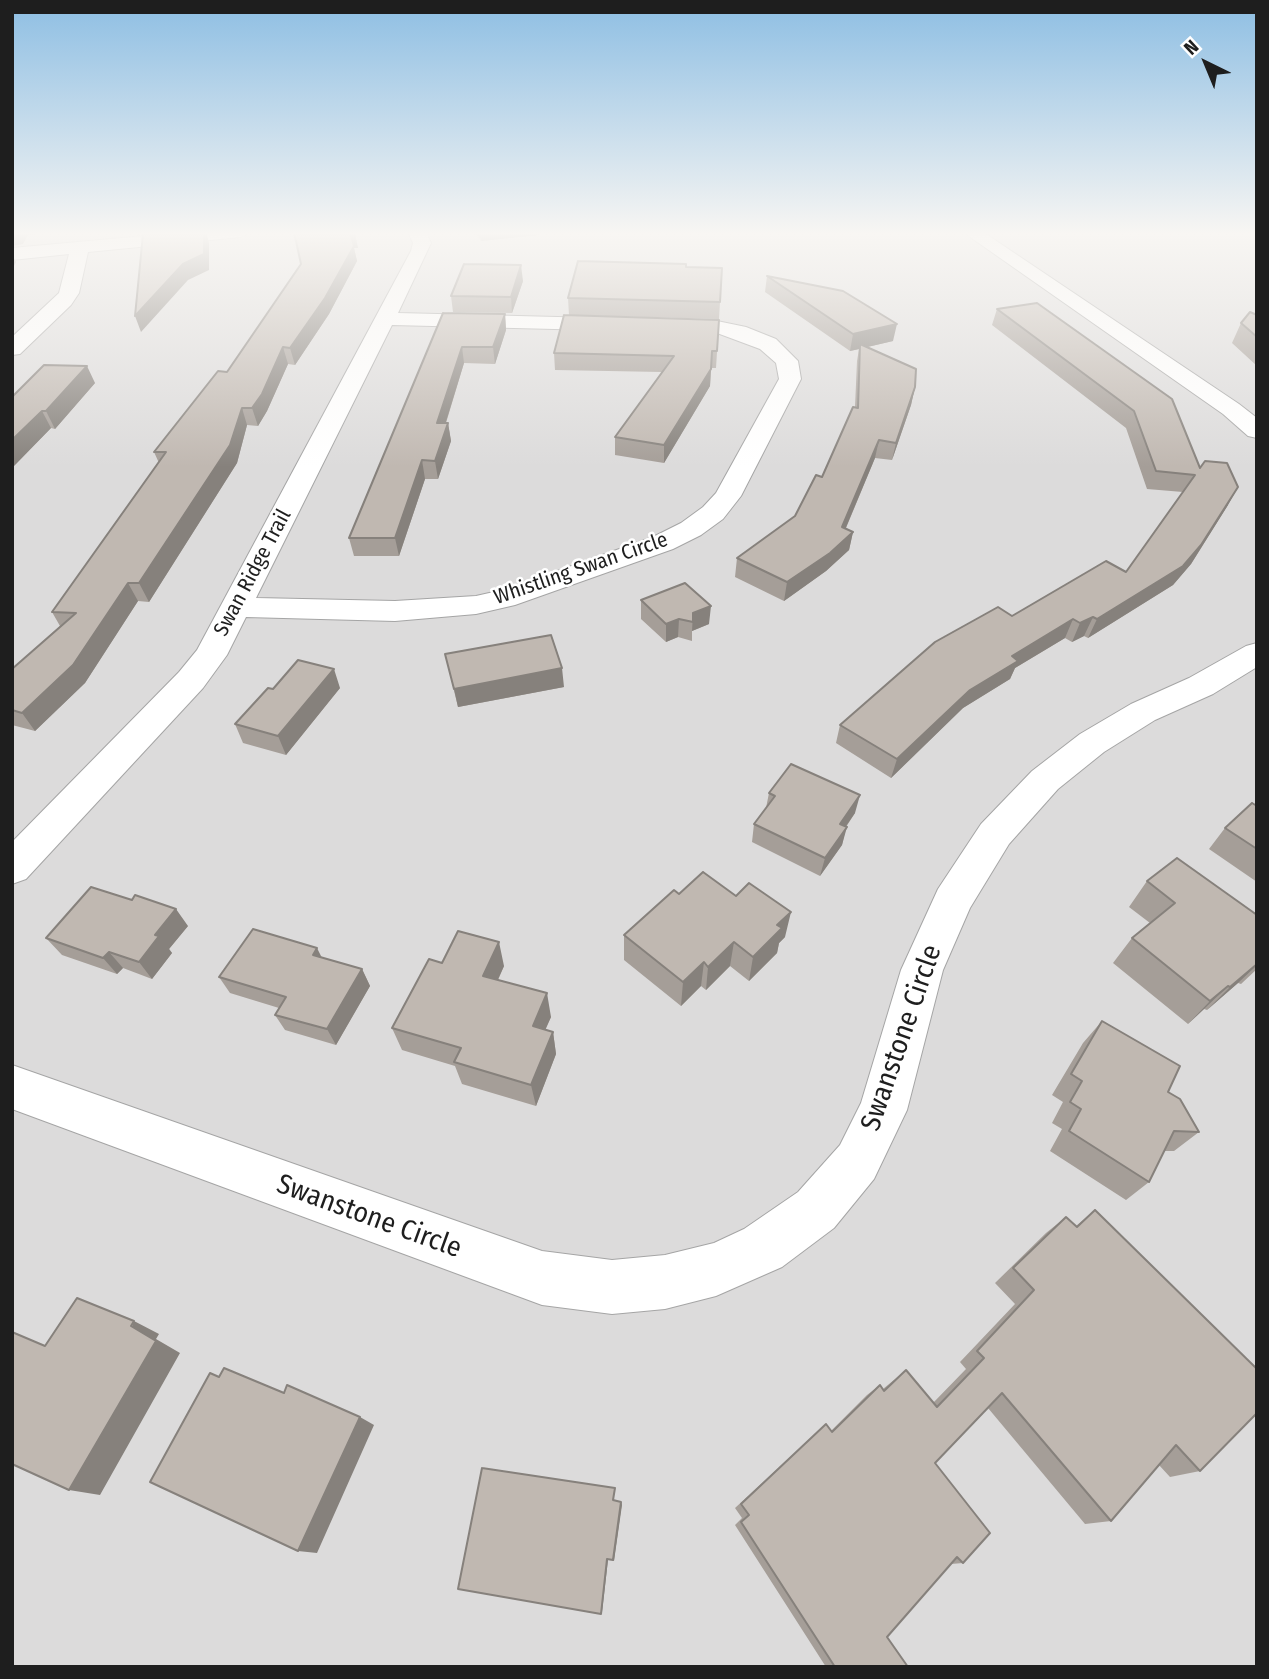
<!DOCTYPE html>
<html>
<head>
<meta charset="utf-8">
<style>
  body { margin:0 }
  #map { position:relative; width:1269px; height:1679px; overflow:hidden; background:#efece5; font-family:"Fira Sans Condensed",sans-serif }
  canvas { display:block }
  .frame { position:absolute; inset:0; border:14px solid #1e1e1e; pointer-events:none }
  .north { position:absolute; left:1171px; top:28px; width:70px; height:70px; -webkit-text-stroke:5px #fff; paint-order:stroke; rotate:317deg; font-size:19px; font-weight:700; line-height:28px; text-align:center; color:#1e1e1e }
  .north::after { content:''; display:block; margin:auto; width:24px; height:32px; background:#1e1e1e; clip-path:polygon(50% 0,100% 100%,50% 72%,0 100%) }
</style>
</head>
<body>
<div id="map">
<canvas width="1269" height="1679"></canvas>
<div class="frame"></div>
<div class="north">N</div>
</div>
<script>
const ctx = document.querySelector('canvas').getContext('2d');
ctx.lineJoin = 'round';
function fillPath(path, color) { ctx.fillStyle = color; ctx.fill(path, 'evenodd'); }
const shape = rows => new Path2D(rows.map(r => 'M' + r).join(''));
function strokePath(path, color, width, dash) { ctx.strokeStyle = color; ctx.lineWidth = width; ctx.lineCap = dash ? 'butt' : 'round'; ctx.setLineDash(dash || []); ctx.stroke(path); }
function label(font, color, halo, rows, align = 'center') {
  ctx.font = font + ' "Fira Sans Condensed",sans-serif'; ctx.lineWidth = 5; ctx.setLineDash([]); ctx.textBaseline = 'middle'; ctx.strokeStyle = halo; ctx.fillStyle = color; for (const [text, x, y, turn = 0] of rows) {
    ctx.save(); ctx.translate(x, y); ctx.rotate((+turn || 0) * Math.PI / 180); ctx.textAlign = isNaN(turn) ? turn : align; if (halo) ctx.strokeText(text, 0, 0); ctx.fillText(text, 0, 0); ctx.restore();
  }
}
fillPath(shape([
  [12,232,1257,232,1257,1667,12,1667]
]), '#dcdbdb');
const minor = shape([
  [188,232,250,232,241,237,88,252,79,293,71,305,20,354,12,355,12,337,59,293,69,254,12,260,12,248,188,232],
  [408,232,426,232,431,243,398,313,717,321,746,327,776,339,798,361,801,379,741,496,723,519,701,535,673,549,515,605,476,614,395,621,246,617,227,655,203,688,26,879,12,884,12,842,179,672,197,650,411,251,413,243,408,232],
  [392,325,717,333,760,349,776,363,779,379,716,493,703,507,681,523,653,537,507,589,476,596,395,601,256,598,392,325],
  [963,232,983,232,1239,404,1257,418,1257,438,1248,436,1223,414,963,232],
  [1257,643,1257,667,1213,694,1155,720,1104,752,1058,789,1009,844,970,908,943,970,907,1110,874,1179,834,1228,782,1267,716,1296,665,1309,612,1314,542,1305,12,1109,12,1065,542,1251,612,1260,665,1255,714,1243,744,1229,798,1192,840,1145,861,1103,901,970,938,889,981,824,1032,771,1080,734,1131,704,1189,678,1246,646,1257,643]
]);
strokePath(minor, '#a5a5a5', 2);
fillPath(minor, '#fff');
fillPath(shape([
  [294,232,358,248,354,248,357,261,329,314,295,365,288,364,267,411,258,426,247,425,237,463,149,602,138,601,85,683,35,731,12,725,12,669,60,626,52,612,159,463,154,452,227,372,301,264],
  [475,232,539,232,538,235,481,241],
  [686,267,722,268,719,319,569,315,568,298],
  [767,276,893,341,867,347,915,387,911,405,892,460,875,458,846,528,853,532,849,550,826,571,784,601,735,577,737,558,795,516,822,477,855,407,857,361,859,349,850,351,765,292],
  [523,281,512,313,453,312,451,296],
  [1037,303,1200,468,1228,505,1191,564,1173,585,1088,638,1084,636,1072,642,1065,638,1015,668,1010,679,963,708,891,778,836,743,840,725,1012,616,1126,572,1183,492,1147,489,1126,428,992,325,997,309],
  [443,313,505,314,506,330,495,364,464,363,446,423,448,423,451,441,438,479,425,479,399,556,354,556,349,538],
  [1257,315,1257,366,1232,343,1241,323],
  [719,320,716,368,711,368,710,386,664,463,615,455,615,437,662,372,555,370,554,353],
  [44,365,95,383,55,429,51,428,12,468],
  [641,600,709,624,692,631,692,641,678,637,666,642,641,619],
  [445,654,564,687,458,707],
  [340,688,286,755,243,743,235,724,273,689],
  [769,793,855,813,846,827,842,845,820,876,752,842,754,824,766,808],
  [1257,806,1257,882,1209,849,1225,828],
  [1147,881,1257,915,1257,969,1241,984,1238,983,1207,1010,1204,1009,1188,1024,1113,963,1132,938,1150,923,1129,907],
  [679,894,785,937,779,943,777,953,749,981,730,966,706,990,701,986,681,1006,624,960,624,935],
  [188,926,169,949,172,953,152,979,123,968,117,974,62,955,46,938],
  [322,958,362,969,370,986,336,1045,285,1030,275,1015,279,1008,230,993,219,977],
  [442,963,504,966,498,980,551,1017,545,1029,553,1032,556,1054,536,1106,462,1084,455,1066,402,1050,392,1028],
  [1102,1021,1168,1092,1199,1132,1174,1151,1164,1151,1149,1182,1126,1200,1050,1151,1062,1129,1052,1123,1063,1102,1052,1095,1083,1043],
  [1095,1210,1200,1471,1170,1477,1159,1465,1111,1521,1085,1524,988,1408,935,1463,963,1563,951,1564,887,1637,908,1667,826,1667,735,1525,742,1518,735,1508,826,1424,831,1431,867,1395,880,1385,883,1389,906,1370,933,1403,966,1369,960,1362,1015,1304,995,1283,1046,1233,1066,1217,1076,1226]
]), '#a59e98');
fillPath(shape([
  [12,232,56,232,28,235,23,244,12,246],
  [204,232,206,232,209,243,209,270,188,280,141,332,135,316],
  [480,232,539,232,538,235,481,241],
  [350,233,355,233,358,248,354,248,357,261,329,314,295,365,290,348],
  [12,255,16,262,12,270],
  [521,265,523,281,512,313,511,297],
  [505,314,506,330,495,364,493,347],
  [897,324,893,341,859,349,860,344,859,349,850,351,853,334],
  [283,347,288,364,267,411,258,426,252,408],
  [462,347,464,363,440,441,437,423],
  [87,366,95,383,55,429,46,411],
  [711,369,710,386,664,463,664,445],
  [915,387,911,405,892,460,896,443],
  [242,408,247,425,237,463,149,602,139,583],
  [42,411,51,428,12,468,12,440],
  [448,423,451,441,438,479,435,461],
  [879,440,875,458,839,544,853,532,849,550,826,571,784,601,787,582,842,527],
  [422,460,425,479,399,556,395,538],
  [1238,487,1228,505,1191,564,1173,585,1088,638,1097,619],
  [128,583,138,601,85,683,35,731,22,713],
  [711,606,709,624,692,631,693,613],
  [1093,617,1084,636,1072,642,1080,623],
  [679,619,678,637,666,642,666,624],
  [1073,619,1065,638,1015,668,1010,679,963,708,891,778,897,759,970,690,1012,656],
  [562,668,564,687,458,707,454,689],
  [334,669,340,688,286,755,278,736],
  [860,795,855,813,835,842,840,824],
  [847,827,842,845,820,876,825,858],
  [176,909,188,926,169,949,172,953,152,979,139,962,155,935],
  [791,912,785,937,779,943,777,953,749,981,753,957,777,925],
  [499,942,504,966,489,999,483,976],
  [734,942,730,966,706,990,708,967],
  [317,948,325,964,313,955],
  [109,952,123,968,117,974,103,958],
  [704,962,701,986,681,1006,683,982],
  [1257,965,1238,983,1207,1010,1230,987],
  [362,969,370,986,336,1045,327,1029],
  [1228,986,1204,1009,1188,1024,1210,1001],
  [547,993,551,1017,537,1049,533,1026],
  [553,1032,556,1054,536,1106,531,1085],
  [134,1321,159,1334,156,1339,180,1353,100,1495,69,1490],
  [360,1417,374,1425,317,1553,298,1551],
  [621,1502,622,1505,614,1561,613,1560],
  [607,1559,608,1560,602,1612,601,1614]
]), '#86817c');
const building = shape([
  [164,232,204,232,204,254,183,264,135,316,143,234,164,232],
  [294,232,354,232,355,233,350,233,354,246,325,298,290,348,283,347,262,394,252,408,242,408,230,445,139,583,128,583,73,665,22,713,12,710,12,669,76,613,52,612,166,452,154,452,218,371,227,372,301,264,294,232],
  [578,261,686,264,686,267,722,268,720,302,568,298,578,261],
  [464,264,521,265,511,297,451,296,464,264],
  [767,276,843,291,897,324,853,334,767,276],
  [1037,303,1172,399,1200,468,1205,461,1227,463,1238,487,1201,545,1183,566,1097,619,1093,617,1080,623,1073,619,1012,656,1018,661,970,690,897,759,840,725,935,642,998,607,1012,616,1106,561,1126,572,1195,475,1156,471,1134,411,997,309,1037,303],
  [1250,312,1257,315,1257,337,1241,323,1250,312],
  [443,313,505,314,493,347,462,347,437,423,448,423,435,461,422,460,395,538,349,538,443,313],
  [564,315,719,320,717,351,712,351,711,369,664,445,615,437,674,356,554,353,564,315],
  [860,344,916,369,915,387,896,443,879,440,842,527,853,532,830,553,787,582,737,558,795,516,816,475,822,477,853,407,858,408,860,344],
  [44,365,87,366,46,411,42,411,12,440,12,397,44,365],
  [685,583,711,606,693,613,693,622,679,619,666,624,641,600,685,583],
  [551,635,562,668,454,689,445,654,551,635],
  [298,660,334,669,278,736,235,724,268,688,273,689,298,660],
  [791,764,860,795,840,824,847,827,825,858,754,824,775,796,769,793,791,764],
  [1252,803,1257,806,1257,849,1225,828,1252,803],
  [1177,858,1257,915,1257,964,1230,987,1228,986,1210,1001,1132,938,1175,903,1147,881,1177,858],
  [703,872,736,896,749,883,791,912,777,925,782,928,753,957,734,942,708,967,704,962,683,982,624,935,674,890,679,894,703,872],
  [91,887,132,900,135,895,176,909,155,935,159,936,139,962,109,952,103,958,46,938,91,887],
  [253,929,317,948,313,955,362,969,327,1029,275,1015,286,997,219,977,253,929],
  [458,931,499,942,483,976,547,993,533,1026,553,1032,531,1085,454,1062,461,1048,392,1028,429,959,442,963,458,931],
  [1102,1021,1180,1066,1168,1092,1180,1099,1199,1132,1174,1131,1149,1182,1069,1131,1081,1109,1070,1102,1082,1081,1071,1074,1102,1021],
  [1095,1210,1257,1369,1257,1413,1200,1471,1176,1445,1111,1521,1002,1393,935,1463,990,1533,963,1563,957,1557,887,1637,908,1667,835,1667,741,1522,749,1515,741,1504,826,1424,832,1432,880,1385,884,1391,906,1370,937,1407,984,1358,977,1351,1034,1290,1013,1268,1066,1217,1077,1227,1095,1210],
  [77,1298,134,1321,131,1326,156,1341,69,1490,12,1464,12,1332,45,1346,77,1298],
  [224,1368,284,1393,287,1385,360,1417,298,1551,150,1482,210,1373,219,1377,224,1368],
  [482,1468,615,1488,613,1500,621,1502,613,1560,607,1559,601,1614,458,1589,482,1468]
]);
fillPath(building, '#c0b8b1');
strokePath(building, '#86817c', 2);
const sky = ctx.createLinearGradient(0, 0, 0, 467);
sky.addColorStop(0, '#8dbee3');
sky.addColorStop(0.5, '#f8f6f3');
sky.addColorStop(1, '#f8f6f300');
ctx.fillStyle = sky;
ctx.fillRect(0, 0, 1269, 467);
label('21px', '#1e1e1e', '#fff', [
  ["Whistling Swan Circle",581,569,-19],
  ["Swan Ridge Trail",253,573,-62]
]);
label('28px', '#1e1e1e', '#fff', [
  ["Swanstone Circle",902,1038,-71],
  ["Swanstone Circle",369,1217,20]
]);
</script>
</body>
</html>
